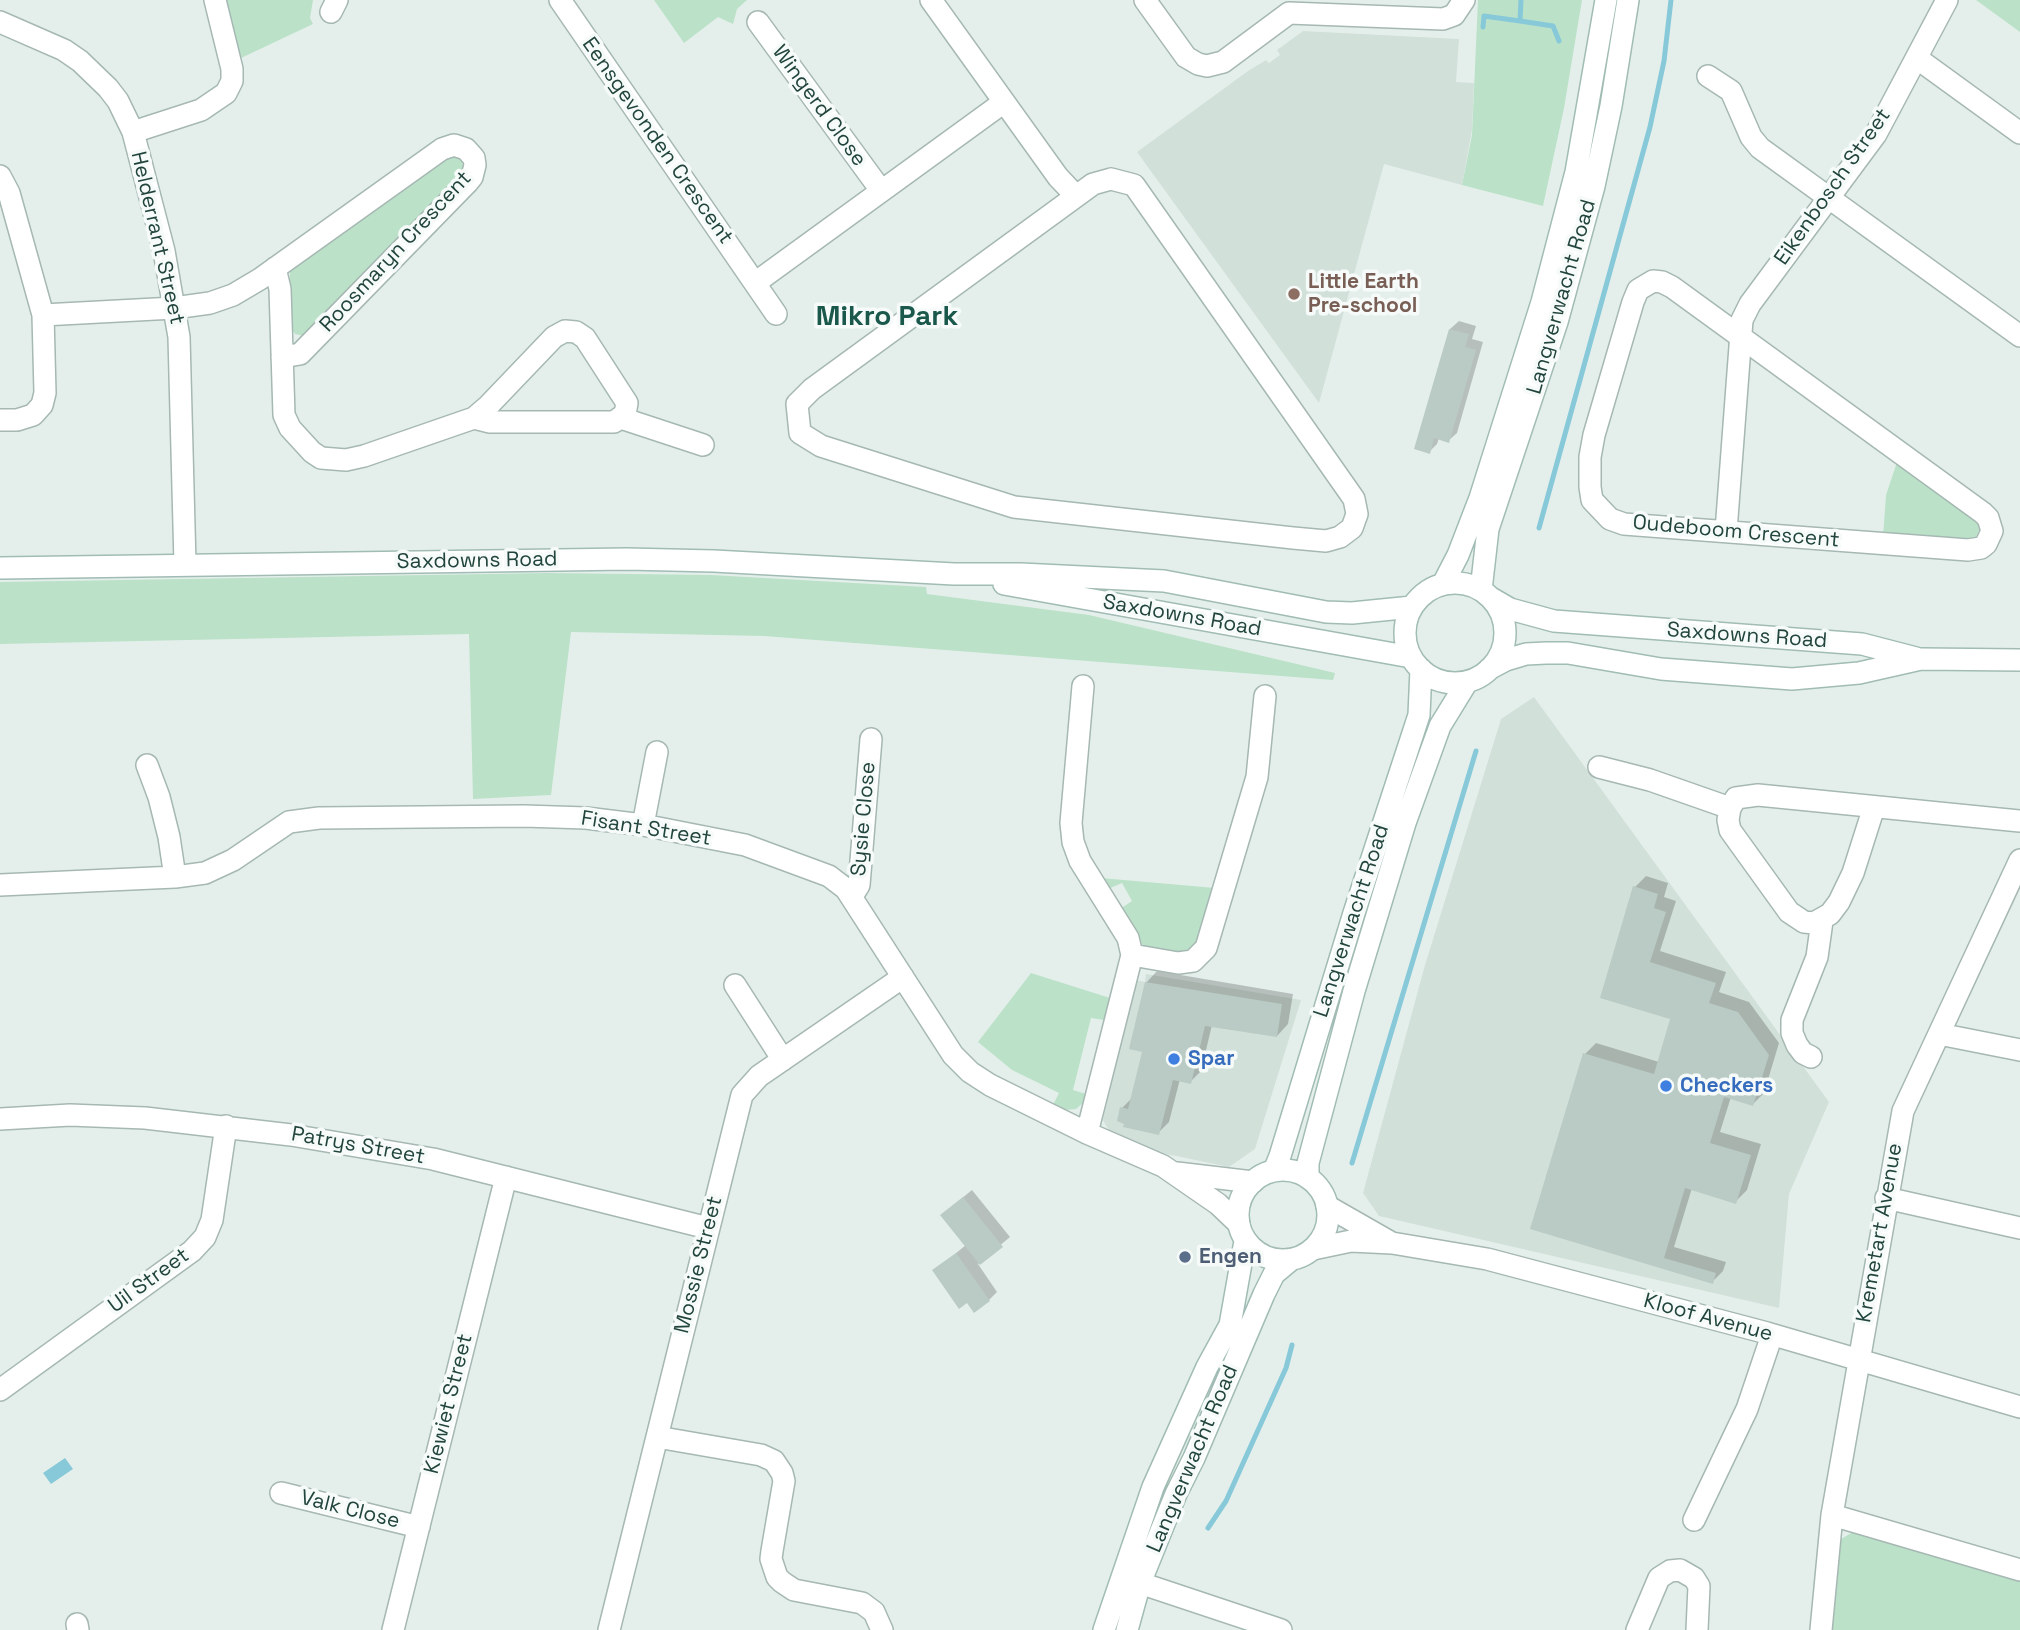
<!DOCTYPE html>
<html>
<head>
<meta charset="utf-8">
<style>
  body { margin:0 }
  canvas { display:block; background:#e4efeb }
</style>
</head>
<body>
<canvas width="2020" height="1630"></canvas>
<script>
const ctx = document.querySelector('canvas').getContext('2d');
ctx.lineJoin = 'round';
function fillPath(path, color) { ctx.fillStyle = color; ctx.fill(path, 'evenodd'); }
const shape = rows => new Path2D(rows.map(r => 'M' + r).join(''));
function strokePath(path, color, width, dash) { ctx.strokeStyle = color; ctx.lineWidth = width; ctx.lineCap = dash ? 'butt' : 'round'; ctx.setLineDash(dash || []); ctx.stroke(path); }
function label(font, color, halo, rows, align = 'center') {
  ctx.font = font + ' "Space Grotesk",sans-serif'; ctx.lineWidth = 7; ctx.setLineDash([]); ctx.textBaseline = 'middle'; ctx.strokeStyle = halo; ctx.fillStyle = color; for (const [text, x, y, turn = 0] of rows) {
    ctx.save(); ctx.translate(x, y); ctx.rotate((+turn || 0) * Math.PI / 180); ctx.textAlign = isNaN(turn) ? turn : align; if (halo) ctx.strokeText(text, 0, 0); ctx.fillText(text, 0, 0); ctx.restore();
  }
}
fillPath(shape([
  [1303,31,1459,39,1456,82,1474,83,1472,130,1462,185,1384,164,1319,403,1137,152,1248,71,1266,60,1269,63,1280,55,1277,50],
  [1534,697,1829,1102,1789,1194,1779,1308,1379,1216,1363,1193,1425,965,1501,719],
  [1146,974,1301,1000,1255,1149,1229,1167,1147,1150,1111,1134,1103,1120,1136,980,1145,982]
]), '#d2e0da');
fillPath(shape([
  [225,0,313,0,310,18,313,24,241,58],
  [654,0,747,0,737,9,733,24,718,17,684,43],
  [1478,0,1582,0,1564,108,1543,206,1462,185,1472,135],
  [1976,0,2020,0,2020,32],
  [453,155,462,160,464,173,304,336,295,334,289,325,290,268,444,158],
  [1897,462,1978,522,1979,530,1974,541,1883,537,1886,495],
  [548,573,711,575,926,587,927,594,1089,615,1335,673,1333,680,764,636,571,632,551,795,473,799,469,634,0,644,0,582],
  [1101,878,1215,888,1199,943,1184,956,1146,950,1120,909,1132,901,1122,883,1108,889],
  [1031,973,1110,998,1104,1020,1091,1018,1073,1090,1086,1094,1083,1103,1076,1109,1065,1110,1053,1105,1059,1093,1012,1070,978,1042],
  [1853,1532,2020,1577,2020,1630,1829,1630,1837,1548,1841,1539]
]), '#bbe2c8');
fillPath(shape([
  [65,1458,73,1469,51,1484,43,1473]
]), '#87c9d9');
fillPath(shape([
  [1459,321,1476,326,1472,339,1483,342,1457,433,1448,441,1439,438,1437,444,1429,452,1450,329],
  [1646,876,1668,883,1664,897,1676,901,1660,951,1726,972,1719,992,1749,1002,1779,1043,1764,1093,1753,1104,1731,1097,1720,1132,1761,1144,1747,1190,1735,1202,1692,1188,1674,1247,1726,1262,1723,1271,1712,1282,1532,1228,1585,1054,1596,1043,1659,1062,1673,1018,1602,997,1635,887],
  [1157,971,1293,994,1288,1024,1277,1036,1212,1025,1201,1071,1190,1082,1180,1079,1169,1122,1158,1133,1122,1108,1133,1097,1144,1051,1146,983],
  [972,1190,1010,1237,978,1264,997,1292,989,1300,934,1271,966,1245,951,1207]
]), '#0003');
strokePath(shape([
  [1521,0,1520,21,1553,26,1559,41],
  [1483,27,1484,16,1520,21],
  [1539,528,1650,127,1664,61,1671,0],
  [1352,1163,1476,751],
  [1208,1528,1226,1501,1286,1368,1292,1345]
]), '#87c9d9', 5);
fillPath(shape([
  [1449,329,1469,334,1465,347,1476,350,1449,443,1434,438,1430,454,1414,449],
  [1633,886,1658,894,1654,908,1666,912,1650,962,1716,983,1709,1003,1738,1012,1769,1055,1753,1106,1724,1097,1710,1143,1751,1155,1736,1204,1685,1188,1664,1258,1716,1273,1713,1284,1530,1229,1583,1053,1654,1074,1670,1019,1600,998],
  [1145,982,1282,1004,1277,1037,1205,1026,1191,1084,1173,1080,1159,1135,1123,1127,1124,1124,1117,1121,1120,1107,1128,1109,1142,1052,1129,1049],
  [963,1197,1003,1247,980,1265,940,1215],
  [956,1253,990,1301,974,1313,967,1303,959,1309,932,1270]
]), '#b9cbc4');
const street = shape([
  [560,0,776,314],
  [931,0,1058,177,1076,196],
  [1145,0,1186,57,1198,64,1207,66,1223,62,1289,13,1443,19,1454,15,1464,0],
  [331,12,337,0],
  [0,22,64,50,80,61,108,88,118,101,133,132,164,251,179,337,185,564],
  [758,22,880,189],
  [1918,59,2020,133],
  [1708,76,1731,91,1751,137,1760,148,2020,336],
  [133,132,201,110,226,93,232,81,232,69,215,0],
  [0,176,9,193,43,315,45,393,42,405,33,415,17,420,0,420],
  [1111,179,1134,185,1354,499,1357,514,1352,528,1340,537,1326,541,1293,538,1014,507,821,446,800,433,797,404,812,389,1093,184,1111,179],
  [275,268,280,289,284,415,290,428,312,452,321,458,346,460,364,456,474,418,488,406,554,337,565,331,576,332,585,338,627,403,625,414,614,422,490,422,474,418],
  [1653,281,1662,282,1672,287,1983,513,1988,518,1992,531,1986,544,1981,548,1968,550,1624,524,1610,519,1592,500,1590,487,1590,457,1594,435,1633,302,1638,290,1653,281],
  [755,283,1004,102],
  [43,315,174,308,210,303,233,295,260,279,442,149,454,145,466,149,474,158,475,165,472,177,468,182,300,354,282,357],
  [621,418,703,445],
  [1726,531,1742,320,1750,304,1876,134,1947,0],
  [1083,686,1071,823,1073,842,1080,861,1128,938,1132,955,1087,1133],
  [147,765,159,797,169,837,175,877],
  [1599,767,1650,780,1730,808],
  [1874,807,1853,873,1839,902,1830,914,1814,923,1804,922,1789,912,1730,830,1728,820,1730,808,1736,798,1758,795,2020,821],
  [643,825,657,752],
  [0,885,175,877,205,873,233,860,289,822,319,818,524,816,586,818,643,825,745,845,829,876,846,889,953,1055,970,1072,990,1085,1087,1133,1163,1166,1218,1204,1239,1224],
  [852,896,859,885,871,739],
  [1132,955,1178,963,1193,961,1206,948,1257,777,1265,696],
  [735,985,783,1060],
  [1939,1034,2020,1050],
  [1811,1057,1803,1053,1797,1045,1792,1033,1792,1020,1817,957,1822,921],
  [0,1119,70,1115,145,1118,291,1135,433,1159,708,1228],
  [1177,1173,1253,1182],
  [1886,1198,2020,1228],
  [1327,1206,1390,1242],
  [1313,1249,1351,1241,1392,1243,1487,1259,1767,1333,2020,1407],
  [0,1390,192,1251,205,1237,212,1220,226,1126],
  [657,1437,761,1455,774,1461,782,1473,784,1481,772,1551,771,1559,777,1577,782,1582,794,1590,862,1603,874,1612,882,1630],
  [281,1493,419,1527],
  [1832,1515,2020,1570],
  [1694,1520,1747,1409,1772,1335],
  [1140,1583,1281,1630],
  [77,1624,78,1630],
  [393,1630,506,1177],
  [609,1630,742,1095,759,1076,903,977],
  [1637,1630,1659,1578,1670,1571,1680,1570,1694,1578,1699,1586,1697,1630],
  [1821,1630,1832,1515,1903,1111,2020,860]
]);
const secondary = shape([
  [0,568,627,559,714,561,954,574,1021,574,1164,581,1326,612,1352,613,1412,607],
  '1405 633a50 50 0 1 1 100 0a50 50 0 1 1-100 0Z',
  [1004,584,1411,657],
  [1443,584,1458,555,1480,498,1542,302,1576,172,1606,0],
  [1481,590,1488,529,1557,322,1594,186,1611,106,1628,0],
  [1491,598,1510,609,1554,621,1862,644,1916,658],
  [1489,669,1506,660,1526,654,1546,653,1568,653,1661,669,1792,679,1859,673,1921,659,2020,660],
  '1238 1215a45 45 0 1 1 90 0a45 45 0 1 1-90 0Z',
  [1274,1171,1280,1156,1354,913,1419,715,1421,669],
  [1308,1178,1308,1163,1354,991,1405,823,1440,726,1467,682],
  [1104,1630,1153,1487,1207,1367,1230,1325,1245,1241],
  [1127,1630,1140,1583,1176,1494,1194,1458,1264,1294,1274,1274,1292,1259]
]);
strokePath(street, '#a6b8b3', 24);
strokePath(secondary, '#a1bcb4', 24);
strokePath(street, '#fff', 21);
strokePath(secondary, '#fff', 21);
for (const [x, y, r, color] of [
  [1294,294,7,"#8d6e63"],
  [1174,1059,7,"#3f7fe0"],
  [1666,1086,7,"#3f7fe0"],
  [1185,1257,7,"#5c6f8a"]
]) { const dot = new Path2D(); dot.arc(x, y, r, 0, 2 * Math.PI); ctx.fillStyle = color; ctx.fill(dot); strokePath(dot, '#f6fbf9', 2.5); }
label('21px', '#21443c', '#f6fbf9', [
  ["Wingerd Close",819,106,54],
  ["Eensgevonden Crescent",657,141,55],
  ["Eikenbosch Street",1833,187,-55],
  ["Helderrant Street",157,238,77],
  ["Roosmaryn Crescent",396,252,-47],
  ["Langverwacht Road",1562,297,-74],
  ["Oudeboom Crescent",1736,532,5],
  ["Saxdowns Road",477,561,-1],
  ["Saxdowns Road",1182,616,10],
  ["Saxdowns Road",1747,636,4],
  ["Sysie Close",864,819,-85],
  ["Fisant Street",646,829,9],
  ["Langverwacht Road",1352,921,-72],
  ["Patrys Street",358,1146,10],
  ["Kremetart Avenue",1880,1233,-80],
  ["Mossie Street",699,1265,-76],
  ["Uil Street",149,1281,-36],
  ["Kloof Avenue",1708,1318,15],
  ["Kiewiet Street",449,1404,-76],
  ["Langverwacht Road",1193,1459,-67],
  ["Valk Close",350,1510,14]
]);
label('bold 21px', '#785e54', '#f6fbf9', [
  ["Little Earth",1308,282],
  ["Pre-school",1308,306]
], 'left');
label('bold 21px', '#366cbe', '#f6fbf9', [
  ["Spar",1188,1059],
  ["Checkers",1680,1086]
], 'left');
label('bold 21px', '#4e5e75', '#f6fbf9', [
  ["Engen",1199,1257]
], 'left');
label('bold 28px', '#1a584c', '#f6fbf9', [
  ["Mikro Park",887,317]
]);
</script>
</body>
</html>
